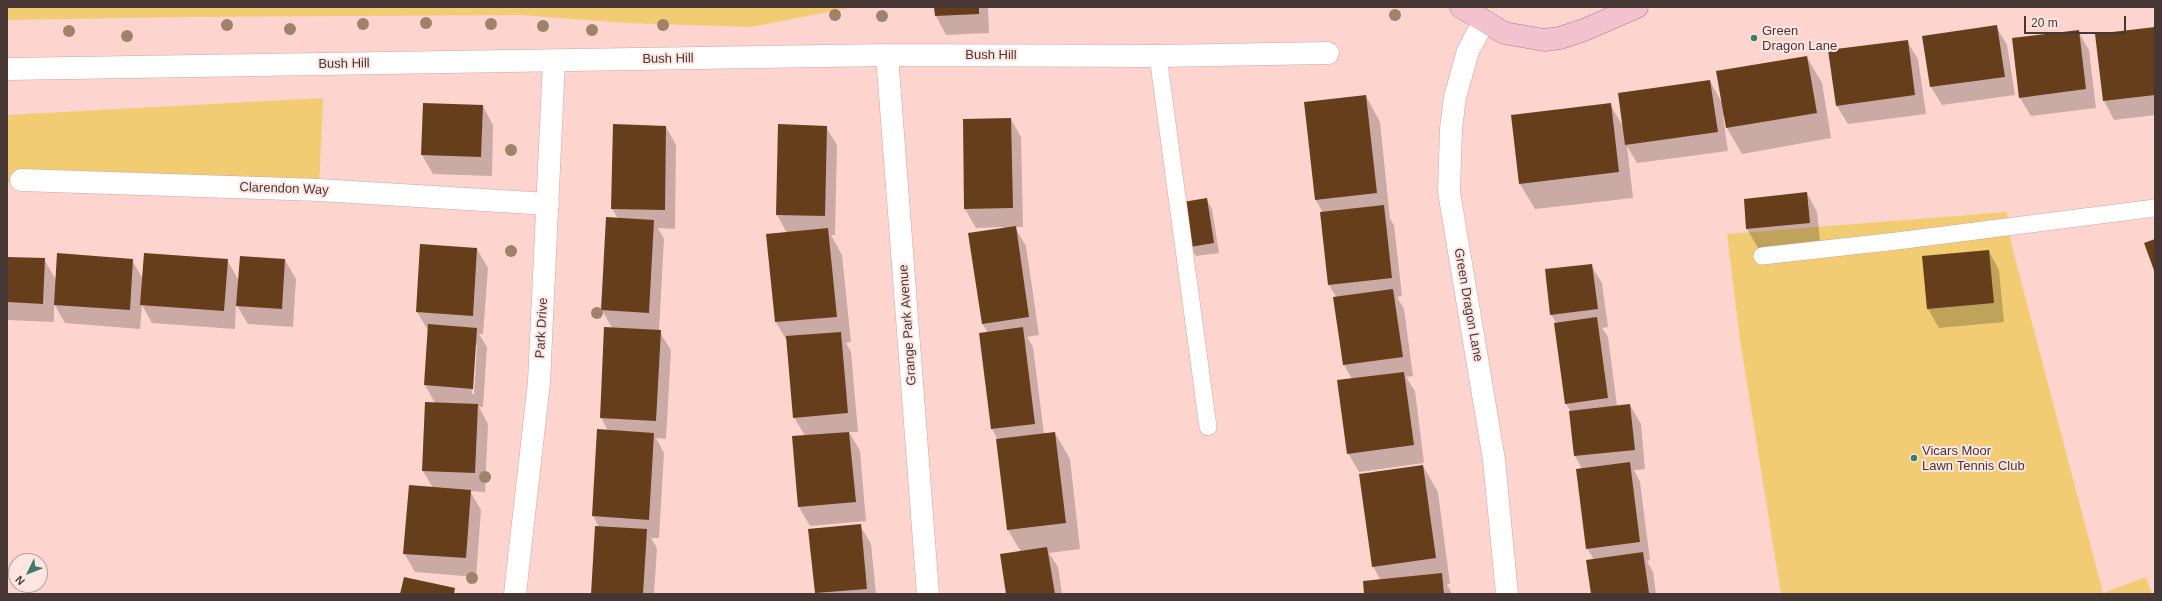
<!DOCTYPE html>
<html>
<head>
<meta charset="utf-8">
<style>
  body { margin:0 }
  #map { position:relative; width:2162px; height:601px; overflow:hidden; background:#fdd5ce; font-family:Arial,sans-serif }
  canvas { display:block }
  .frame { position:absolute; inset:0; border:8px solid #473734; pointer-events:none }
  .north { position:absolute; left:8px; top:553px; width:40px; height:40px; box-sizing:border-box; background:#ffe6e2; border:1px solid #b5a09c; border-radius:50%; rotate:227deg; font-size:11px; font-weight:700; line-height:16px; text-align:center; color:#473734 }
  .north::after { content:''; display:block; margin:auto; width:14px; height:18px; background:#3c7c6c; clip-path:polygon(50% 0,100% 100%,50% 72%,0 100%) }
  .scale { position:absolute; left:2024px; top:16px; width:102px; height:18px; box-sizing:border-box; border:2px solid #473734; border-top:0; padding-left:5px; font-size:12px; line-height:14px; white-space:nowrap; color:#473734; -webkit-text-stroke:3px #ffe6e2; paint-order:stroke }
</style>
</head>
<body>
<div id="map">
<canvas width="2162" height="601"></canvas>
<div class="frame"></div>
<div class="north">N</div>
<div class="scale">20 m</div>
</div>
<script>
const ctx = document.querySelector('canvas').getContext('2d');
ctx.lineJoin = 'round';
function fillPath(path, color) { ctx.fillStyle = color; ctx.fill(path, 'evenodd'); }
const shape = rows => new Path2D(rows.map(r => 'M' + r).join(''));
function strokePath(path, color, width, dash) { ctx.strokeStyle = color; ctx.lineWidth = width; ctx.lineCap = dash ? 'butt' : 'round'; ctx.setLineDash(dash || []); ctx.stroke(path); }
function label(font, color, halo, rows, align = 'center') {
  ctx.font = font + ' Arial,sans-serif'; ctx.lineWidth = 4; ctx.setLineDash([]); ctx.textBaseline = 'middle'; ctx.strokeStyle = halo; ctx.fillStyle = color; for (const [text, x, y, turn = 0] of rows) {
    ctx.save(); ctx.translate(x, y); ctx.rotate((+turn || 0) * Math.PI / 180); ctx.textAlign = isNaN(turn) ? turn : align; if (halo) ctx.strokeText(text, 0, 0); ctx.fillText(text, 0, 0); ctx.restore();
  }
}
fillPath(shape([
  [7,7,853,7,751,27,628,23,521,15,186,17,7,20],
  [323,98,319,190,21,180,7,183,7,115],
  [2007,212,2011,243,2103,593,2146,577,2152,594,1781,594,1740,340,1727,234]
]), '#f1cc72');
fillPath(shape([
  [935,7,988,7,989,33,946,35,936,16],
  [1996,26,2007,45,2015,95,1942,105,1931,87],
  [2155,28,2155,115,2114,120,2104,101],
  [2078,31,2089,50,2096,108,2031,116,2020,98],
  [1907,41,1918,59,1926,114,1848,124,1837,106],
  [1807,57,1822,83,1831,138,1742,154,1727,128,1725,116,1723,117,1728,151,1637,163,1627,146,1633,198,1535,209,1520,184,1610,104,1624,128,1710,81,1722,103],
  [1366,96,1380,122,1390,219,1394,225,1402,296,1397,297,1404,309,1413,376,1406,377,1415,391,1424,463,1359,472,1348,453,1352,379,1344,365,1335,298,1337,298,1329,285,1323,213,1316,200],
  [483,106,493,125,492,176,433,174,422,155],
  [1011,119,1021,137,1023,227,1015,227,1026,246,1039,335,1027,337,1033,347,1044,434,1055,433,1070,459,1080,549,1049,553,1058,567,1062,594,1007,594,1021,552,1008,530,998,440,992,429,980,334,988,333,982,323,1004,227,976,228,965,209],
  [779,125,826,127,837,145,835,235,831,235,842,255,851,342,846,343,851,352,858,432,849,432,860,451,866,521,810,526,799,507,805,436,794,417,788,343,776,322,767,234,787,233,777,215],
  [666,127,676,145,675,229,658,228,664,239,659,331,671,350,666,439,656,438,664,453,659,538,651,538,657,548,654,594,592,594,599,527,593,516,608,431,601,417,612,328,602,310,607,218,618,218,612,209],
  [1807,193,1817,212,1820,242,1758,248,1747,229,1745,200],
  [1207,200,1212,209,1219,253,1196,256,1191,247],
  [477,249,488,268,483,334,479,334,487,347,483,407,479,407,488,424,485,492,470,491,481,510,476,577,415,572,404,553,433,488,423,471,435,403,425,385,428,330,417,312],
  [475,345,477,345,474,394,472,394],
  [1989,251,1999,270,2004,322,1939,328,1928,309,1923,257],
  [7,258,44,259,56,280,132,260,143,279,227,260,239,281,285,260,296,279,293,327,248,324,236,304,235,329,152,323,142,305,140,329,65,323,54,304,54,322,7,320],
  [1591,265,1602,283,1608,327,1602,328,1608,337,1617,406,1630,405,1641,424,1645,469,1634,470,1640,482,1650,560,1647,561,1653,572,1656,594,1592,594,1587,561,1594,560,1587,548,1582,469,1575,456,1570,410,1566,404,1556,323,1551,314],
  [1423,466,1438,492,1450,584,1447,584,1452,594,1365,594,1381,581,1373,566],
  [860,525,871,544,876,594,816,594,809,529]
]), '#0003');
fillPath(shape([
  [934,7,979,7,979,14,935,16],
  [1997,25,2005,77,1930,87,1922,36],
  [2155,27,2155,95,2103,101,2095,34],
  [2079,30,2086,89,2019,98,2012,38],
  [1908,40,1915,95,1836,106,1828,50],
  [1807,56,1817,113,1726,128,1716,71],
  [1710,80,1718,132,1625,145,1618,93],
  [1366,95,1377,193,1315,200,1304,102],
  [423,103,483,105,481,157,421,155],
  [1611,103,1619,172,1519,184,1511,115],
  [1011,118,1013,208,964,209,963,119],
  [613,124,666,126,665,210,611,209],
  [778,124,827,126,825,216,776,215],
  [1807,192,1810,223,1746,229,1744,199],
  [1207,198,1214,243,1190,247,1183,202],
  [1384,205,1392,278,1328,285,1320,212],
  [606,217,654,220,649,313,601,310],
  [1016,226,1029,317,982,324,968,233],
  [828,228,837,317,775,322,766,234],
  [2155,239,2155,273,2144,243],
  [420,244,477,248,473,316,416,312],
  [1989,250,1994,303,1927,309,1922,256],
  [57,253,133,259,130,310,54,305],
  [144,253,228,259,224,311,140,305],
  [240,256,285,259,282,309,236,306],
  [7,257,45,258,43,304,7,302],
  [1592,264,1598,309,1550,315,1545,269],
  [1393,289,1403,357,1343,365,1333,297],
  [1597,317,1608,398,1565,404,1554,323],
  [428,324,477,328,473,389,424,385],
  [604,327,661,330,656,421,600,418],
  [1023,327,1035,424,991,429,979,333],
  [841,332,848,413,793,418,786,336],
  [1404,372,1414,445,1347,454,1337,380],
  [425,402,478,404,475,473,422,471],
  [1630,404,1635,450,1574,456,1569,411],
  [597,429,654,433,649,520,592,516],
  [849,432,856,502,798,507,792,436],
  [1055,432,1066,523,1007,530,996,439],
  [1630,462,1640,542,1586,549,1576,469],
  [1423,465,1436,558,1372,567,1359,474],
  [409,485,471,490,466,558,403,554],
  [861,524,867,589,815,593,808,529],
  [595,526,647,529,643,594,591,594],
  [1047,547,1055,594,1006,594,1000,554],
  [1643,552,1649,593,1591,594,1586,560],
  [1442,573,1444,594,1364,594,1363,581],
  [404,577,455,588,454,594,400,594]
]), '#663e1b');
const service = shape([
  [1158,56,1208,427],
  [1762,256,1897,241,2155,208]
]);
const minor = shape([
  [887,55,928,594],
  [7,69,887,55,1158,56,1328,53],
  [21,180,319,190,548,204],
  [515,594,539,382,554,61]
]);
const tertiary = shape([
  [1484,21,1468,51,1455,97,1451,129,1449,192,1494,460,1507,594]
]);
const primary = shape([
  [1461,7,1504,33,1544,40,1560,38,1584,30,1637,7]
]);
strokePath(service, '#cca69f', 18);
strokePath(minor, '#cca69f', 23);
strokePath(tertiary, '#cca69f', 23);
strokePath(primary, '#b07785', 23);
strokePath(service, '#fff', 17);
strokePath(minor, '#fff', 22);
strokePath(tertiary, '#fff', 22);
strokePath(primary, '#f2c2d0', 22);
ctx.fillStyle = '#9e8369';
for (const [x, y] of [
  [835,15],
  [1395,15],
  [882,16],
  [426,23],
  [363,24],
  [491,24],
  [227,25],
  [663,25],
  [543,26],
  [290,29],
  [592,30],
  [69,31],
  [127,36],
  [511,150],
  [511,251],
  [597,313],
  [485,477],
  [472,578]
]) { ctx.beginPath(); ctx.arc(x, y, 6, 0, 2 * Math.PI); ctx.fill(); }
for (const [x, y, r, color] of [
  [1754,38,4,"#3c7c6c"],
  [1914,458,4,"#3c7c6c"]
]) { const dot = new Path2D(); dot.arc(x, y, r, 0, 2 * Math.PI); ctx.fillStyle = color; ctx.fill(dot); strokePath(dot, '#ffe6e2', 1.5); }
label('13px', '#473734', '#ffe6e2', [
  ["Green",1762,31],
  ["Dragon Lane",1762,46],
  ["Vicars Moor",1922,451],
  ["Lawn Tennis Club",1922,466]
], 'left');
label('13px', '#473734', '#ffe6e2', [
  ["Bush Hill",991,55],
  ["Bush Hill",668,59,-1],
  ["Bush Hill",344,64,-1],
  ["Clarendon Way",284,189,2],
  ["Green Dragon Lane",1468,305,80],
  ["Grange Park Avenue",908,325,-94],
  ["Park Drive",542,328,-87]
]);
</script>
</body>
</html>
